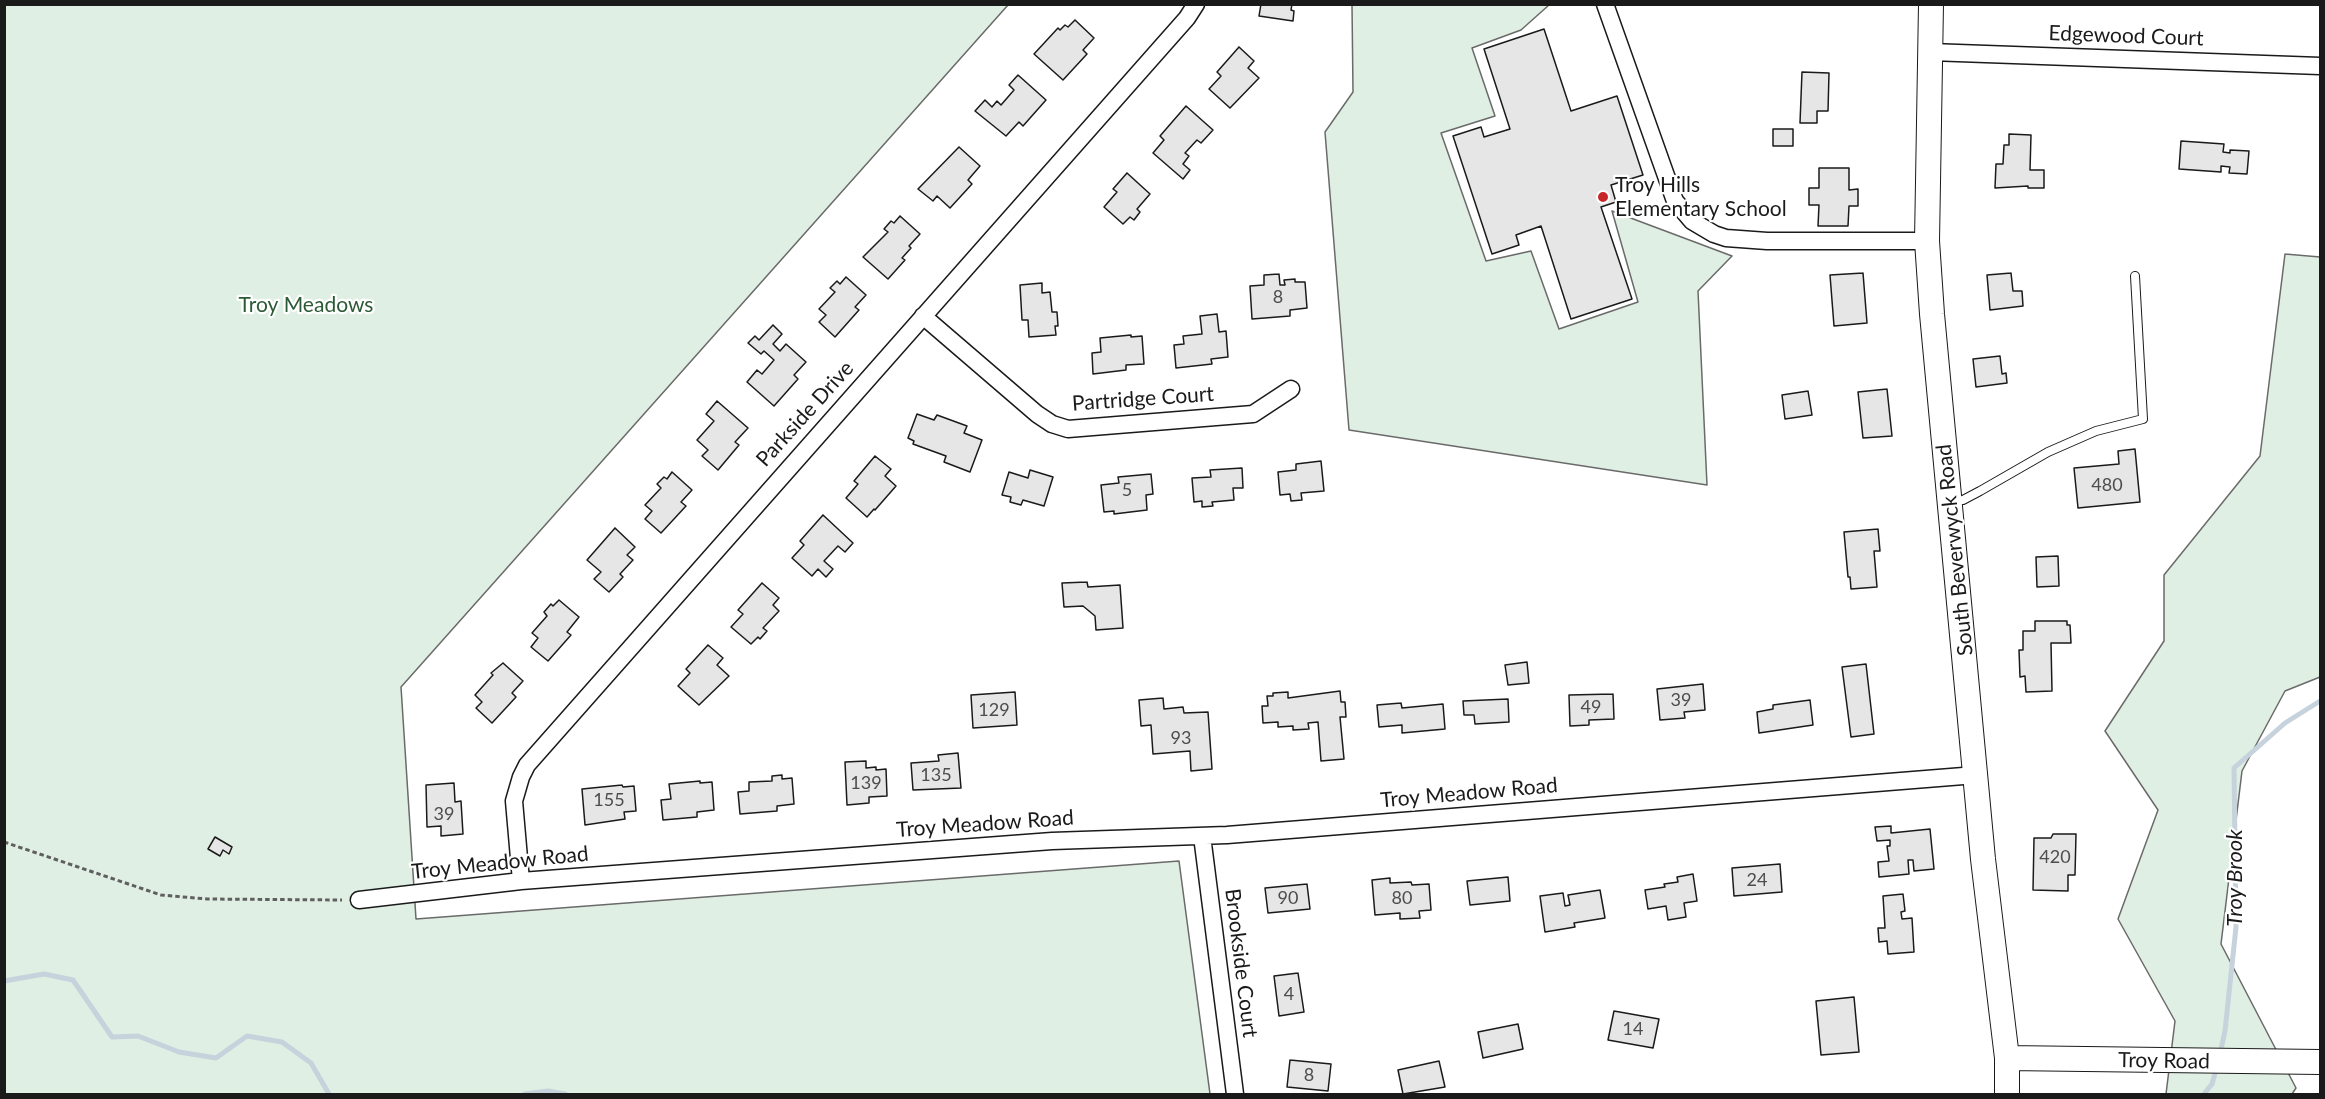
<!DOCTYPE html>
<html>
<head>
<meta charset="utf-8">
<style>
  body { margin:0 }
  #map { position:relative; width:2325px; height:1099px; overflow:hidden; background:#fff; font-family:Lato,sans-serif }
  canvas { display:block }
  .frame { position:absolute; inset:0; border:6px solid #1a1a1a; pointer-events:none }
</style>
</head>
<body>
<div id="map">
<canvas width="2325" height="1099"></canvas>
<div class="frame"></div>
</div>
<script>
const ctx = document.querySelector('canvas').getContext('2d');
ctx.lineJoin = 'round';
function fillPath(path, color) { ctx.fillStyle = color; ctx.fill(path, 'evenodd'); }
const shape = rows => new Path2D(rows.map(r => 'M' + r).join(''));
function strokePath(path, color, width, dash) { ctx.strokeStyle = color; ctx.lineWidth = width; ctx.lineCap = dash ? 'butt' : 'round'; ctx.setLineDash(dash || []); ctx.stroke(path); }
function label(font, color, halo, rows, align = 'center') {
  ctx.font = font + ' Lato,sans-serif'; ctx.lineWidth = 4.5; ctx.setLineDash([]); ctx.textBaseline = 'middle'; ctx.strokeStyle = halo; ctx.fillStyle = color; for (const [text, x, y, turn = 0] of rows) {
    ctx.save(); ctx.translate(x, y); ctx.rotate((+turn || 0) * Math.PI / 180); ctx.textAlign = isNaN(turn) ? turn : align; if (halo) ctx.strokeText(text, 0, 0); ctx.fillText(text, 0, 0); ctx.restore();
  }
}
const green = shape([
  [5,5,1008,5,401,687,416,919,1179,861,1210,1094,5,1094,5,5],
  [1352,5,1549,5,1521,30,1472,48,1495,116,1441,133,1486,261,1531,251,1559,329,1638,302,1612,211,1732,256,1698,291,1707,485,1349,430,1325,132,1353,92,1352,5],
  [2285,254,2320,257,2320,677,2285,691,2242,771,2221,944,2296,1088,2292,1094,2166,1094,2175,1021,2118,919,2158,810,2105,731,2164,641,2164,575,2260,456,2285,254]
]);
fillPath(green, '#e0efe3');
strokePath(green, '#6a6a6a', 1.5);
strokePath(shape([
  [4,981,44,974,73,980,112,1037,138,1036,179,1052,216,1058,247,1036,282,1042,311,1063,329,1094],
  [2220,1054,2225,1031,2236,927,2234,768,2285,723,2320,701],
  [525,1094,548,1091,565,1094],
  [2204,1094,2212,1084,2217,1066]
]), '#c6d2dc', 5);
const building = shape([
  [1261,4,1292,4,1291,10,1294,11,1293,21,1259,16,1261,4],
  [1075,20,1094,38,1083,50,1087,54,1063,80,1034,54,1058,28,1060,30,1065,25,1068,27,1075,20],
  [1544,29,1571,111,1617,96,1643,175,1611,185,1616,202,1601,207,1632,299,1571,319,1541,226,1516,235,1519,245,1492,254,1453,136,1481,127,1484,137,1510,129,1484,49,1544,29],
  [1239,47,1254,61,1248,68,1259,78,1230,108,1209,89,1221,76,1217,72,1239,47],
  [1802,72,1829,73,1828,111,1817,111,1817,123,1800,123,1802,72],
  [1018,75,1046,100,1023,126,1019,122,1006,136,975,111,985,100,992,107,997,101,1001,105,1014,90,1009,85,1018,75],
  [1186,106,1213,130,1201,143,1197,140,1185,153,1189,156,1183,164,1190,170,1183,179,1153,153,1164,140,1160,136,1186,106],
  [1773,129,1793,129,1793,146,1773,146,1773,129],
  [2009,134,2031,135,2030,170,2044,170,2044,188,2028,188,2028,186,1995,188,1996,164,2003,164,2004,145,2009,145,2009,134],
  [2181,141,2224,144,2223,152,2230,153,2230,150,2249,151,2247,174,2229,173,2230,167,2221,166,2221,172,2179,169,2181,141],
  [959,147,980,166,968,180,972,184,950,208,937,196,933,201,918,189,959,147],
  [1819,168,1849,168,1849,190,1858,189,1858,206,1849,206,1848,226,1818,226,1819,205,1809,205,1809,188,1819,188,1819,168],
  [1127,173,1150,194,1137,209,1140,212,1134,220,1130,217,1123,224,1104,207,1117,192,1113,189,1127,173],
  [900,216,920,234,909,246,911,248,902,258,905,260,888,279,863,257,888,232,884,229,891,221,894,223,900,216],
  [1863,273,1867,323,1834,326,1830,275,1863,273],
  [2011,273,2013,291,2022,291,2023,306,1990,310,1987,275,2011,273],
  [1279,274,1280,285,1285,285,1284,280,1295,279,1295,282,1305,282,1307,308,1290,310,1290,316,1252,319,1250,286,1264,285,1264,275,1279,274],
  [846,277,866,295,855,307,859,310,835,337,819,322,826,315,819,309,835,292,830,288,837,281,840,284,846,277],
  [1042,283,1042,293,1050,292,1052,312,1057,312,1058,326,1055,326,1056,335,1029,337,1028,320,1022,320,1020,285,1042,283],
  [1217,314,1219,332,1226,331,1228,357,1211,359,1212,364,1176,368,1174,345,1184,344,1183,336,1202,334,1200,316,1217,314],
  [773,325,782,334,773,344,780,351,786,344,806,362,794,375,798,379,774,406,747,382,757,370,762,374,774,360,764,351,761,354,748,343,755,336,759,340,773,325],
  [1131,335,1131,337,1142,336,1144,364,1126,365,1126,370,1093,374,1092,353,1101,352,1100,338,1131,335],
  [2000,356,2002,374,2006,373,2007,383,1976,387,1973,359,2000,356],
  [1887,389,1892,436,1863,438,1858,392,1887,389],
  [1808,391,1812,415,1785,419,1782,395,1808,391],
  [717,401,748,428,735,442,739,445,718,470,702,456,708,450,697,440,714,421,706,414,717,401],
  [917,414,934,420,937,415,967,426,964,433,982,440,970,472,944,462,946,456,913,444,914,441,908,438,917,414],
  [2135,449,2140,502,2078,508,2074,468,2119,464,2118,451,2135,449],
  [875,456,891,469,885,476,896,486,875,510,874,509,867,517,846,498,858,484,854,481,875,456],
  [1321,461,1324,491,1301,493,1302,500,1291,501,1290,494,1280,495,1278,472,1296,470,1296,464,1321,461],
  [1242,468,1243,488,1233,488,1234,500,1212,502,1213,506,1202,507,1202,501,1194,502,1192,478,1211,477,1210,470,1242,468],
  [1030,470,1053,477,1044,506,1023,500,1021,505,1010,502,1011,497,1002,495,1009,472,1028,478,1030,470],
  [672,472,692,490,681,502,686,506,661,533,645,519,652,511,645,505,661,488,657,484,664,477,667,479,672,472],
  [1151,474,1153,494,1146,495,1147,510,1114,514,1114,511,1104,512,1101,485,1119,483,1118,477,1151,474],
  [823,515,853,543,845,552,838,546,824,561,833,569,826,577,818,569,812,576,792,558,804,545,800,541,823,515],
  [615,528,635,547,627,555,633,560,620,574,623,577,609,592,594,579,601,572,587,560,615,528],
  [1878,529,1880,551,1874,551,1877,587,1851,589,1850,577,1848,577,1844,532,1878,529],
  [2058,556,2059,586,2037,587,2036,557,2058,556],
  [1087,582,1088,587,1120,585,1123,628,1096,630,1095,616,1083,606,1064,607,1062,583,1087,582],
  [762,583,779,598,773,605,779,611,763,628,767,631,760,639,758,637,751,644,731,627,743,614,738,610,762,583],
  [559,600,579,617,567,632,571,635,548,661,531,647,538,638,532,633,547,616,544,612,551,604,553,606,559,600],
  [2035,621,2067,621,2067,625,2070,625,2071,643,2051,643,2052,691,2026,692,2025,676,2020,677,2019,650,2023,650,2023,631,2035,631,2035,621],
  [708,645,723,658,717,665,729,676,699,705,678,686,690,673,686,669,708,645],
  [1527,662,1529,683,1508,685,1505,665,1527,662],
  [503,663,523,681,512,693,516,697,492,723,476,708,482,702,475,695,493,675,491,673,503,663],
  [1866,664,1874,734,1851,737,1842,667,1866,664],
  [1703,684,1705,710,1684,712,1685,718,1660,720,1657,689,1703,684],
  [1340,691,1341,702,1345,702,1346,717,1340,717,1344,759,1321,761,1318,722,1308,723,1309,729,1293,730,1293,726,1278,727,1278,722,1263,723,1262,706,1268,706,1267,696,1273,696,1273,693,1288,692,1288,698,1340,691],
  [1015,692,1017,725,973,728,971,695,1015,692],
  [1613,694,1614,719,1589,720,1589,725,1570,726,1569,695,1613,694],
  [1163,698,1164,709,1183,707,1184,713,1208,712,1212,769,1191,771,1190,751,1153,754,1151,725,1141,726,1139,700,1163,698],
  [1508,699,1509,722,1475,724,1474,715,1464,715,1463,701,1508,699],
  [1810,700,1813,725,1759,733,1757,712,1773,709,1773,705,1810,700],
  [1401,703,1402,708,1443,704,1445,729,1402,733,1402,725,1379,727,1377,705,1401,703],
  [958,753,961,788,913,790,911,763,939,761,938,755,958,753],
  [866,761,866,768,876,767,876,770,886,769,887,796,869,797,869,803,847,805,845,762,866,761],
  [782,775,782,779,792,778,794,804,777,806,777,811,740,814,738,792,749,791,749,782,772,781,772,776,782,775],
  [700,781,700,783,712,782,714,810,697,812,697,817,663,820,661,800,671,799,669,784,700,781],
  [454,783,455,802,461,801,463,834,441,836,441,826,427,827,426,785,454,783],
  [622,785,623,787,634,786,636,811,624,812,625,819,585,825,582,789,622,785],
  [1891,826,1891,833,1930,829,1934,869,1914,871,1913,860,1908,860,1909,874,1879,877,1878,862,1889,861,1887,846,1890,846,1890,840,1877,841,1875,827,1891,826],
  [2053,834,2076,834,2075,875,2068,875,2068,891,2033,890,2034,838,2051,838,2053,834],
  [215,837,232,847,229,854,223,850,220,856,208,849,215,837],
  [1780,864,1782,892,1734,896,1732,868,1780,864],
  [1693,874,1697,901,1684,903,1686,917,1668,920,1666,906,1648,909,1645,890,1665,887,1664,884,1678,882,1677,877,1693,874],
  [1508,877,1510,901,1470,905,1467,881,1508,877],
  [1390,878,1390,883,1411,882,1412,885,1429,884,1431,910,1419,911,1420,918,1400,919,1400,913,1375,915,1372,880,1390,878],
  [1307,884,1310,909,1268,913,1265,888,1307,884],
  [1600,890,1605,918,1574,923,1575,927,1545,932,1540,896,1563,893,1565,906,1570,905,1568,895,1600,890],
  [1903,894,1905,911,1901,912,1902,919,1912,918,1914,952,1888,954,1887,941,1879,942,1878,928,1885,928,1883,896,1903,894],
  [1298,973,1304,1012,1279,1016,1274,976,1298,973],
  [1854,997,1859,1052,1821,1055,1816,1001,1854,997],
  [1614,1011,1659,1019,1653,1048,1608,1040,1614,1011],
  [1518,1024,1523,1049,1483,1058,1478,1032,1518,1024],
  [1290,1060,1331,1064,1328,1091,1287,1087,1290,1060],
  [1439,1061,1445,1087,1403,1094,1398,1070,1439,1061]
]);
fillPath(building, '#e6e6e6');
strokePath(building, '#1a1a1a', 1.5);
const lane = shape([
  [1951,501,1963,500,1980,491,2048,452,2096,431,2143,419,2135,276]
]);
const street = shape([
  [1605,4,1675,201,1692,221,1714,234,1726,238,1767,241,1927,241],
  [1930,52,2320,66],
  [923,316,1037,414,1052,424,1068,429,1253,414,1291,389],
  [1202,836,1235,1094],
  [521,881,514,801,521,777,527,765,1187,18,1196,4],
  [359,900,521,881,1052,841,1227,835,1976,775]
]);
const secondary = shape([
  [1931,4,1927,241,1932,314,1983,859,2007,1058,2007,1094],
  [2007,1058,2320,1062]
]);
strokePath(lane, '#1a1a1a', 10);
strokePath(street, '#1a1a1a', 19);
strokePath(secondary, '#1a1a1a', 26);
strokePath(shape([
  [4,842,161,895,207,899,342,900]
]), '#5f5f5f', 3, [4.5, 3]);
strokePath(lane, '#fff', 8);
strokePath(street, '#fff', 16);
strokePath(secondary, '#fff', 24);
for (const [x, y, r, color] of [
  [1603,197,6,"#c62828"]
]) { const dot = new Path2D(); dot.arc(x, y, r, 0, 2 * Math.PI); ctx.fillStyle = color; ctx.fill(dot); strokePath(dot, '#fff', 2); }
label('18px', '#4d4d4d', null, [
  ["8",1278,297],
  ["480",2107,485],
  ["5",1127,490],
  ["39",1681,700],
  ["49",1591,707],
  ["129",994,710],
  ["93",1181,738],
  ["135",936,775],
  ["139",866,783],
  ["155",609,800],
  ["39",444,814],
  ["420",2055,857],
  ["24",1757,880],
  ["90",1288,898],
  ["80",1402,898],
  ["4",1289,994],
  ["14",1633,1029],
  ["8",1309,1075]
]);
label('21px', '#1a1a1a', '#fff', [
  ["Edgewood Court",2126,36,2],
  ["Partridge Court",1143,399,-4],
  ["Parkside Drive",805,414,-48],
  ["South Beverwyck Road",1955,550,-96],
  ["Troy Meadow Road",1469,793,-5],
  ["Troy Meadow Road",985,824,-4],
  ["Troy Meadow Road",500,863,-6],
  ["Brookside Court",1241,963,83],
  ["Troy Road",2164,1061,1]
]);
label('21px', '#1a1a1a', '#fff', [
  ["Troy Hills",1615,185],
  ["Elementary School",1615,209]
], 'left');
label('21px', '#2b5a34', '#fff', [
  ["Troy Meadows",306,305]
]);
label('italic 22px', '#1a1a1a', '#fff', [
  ["Troy Brook",2235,878,-90]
]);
</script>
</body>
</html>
